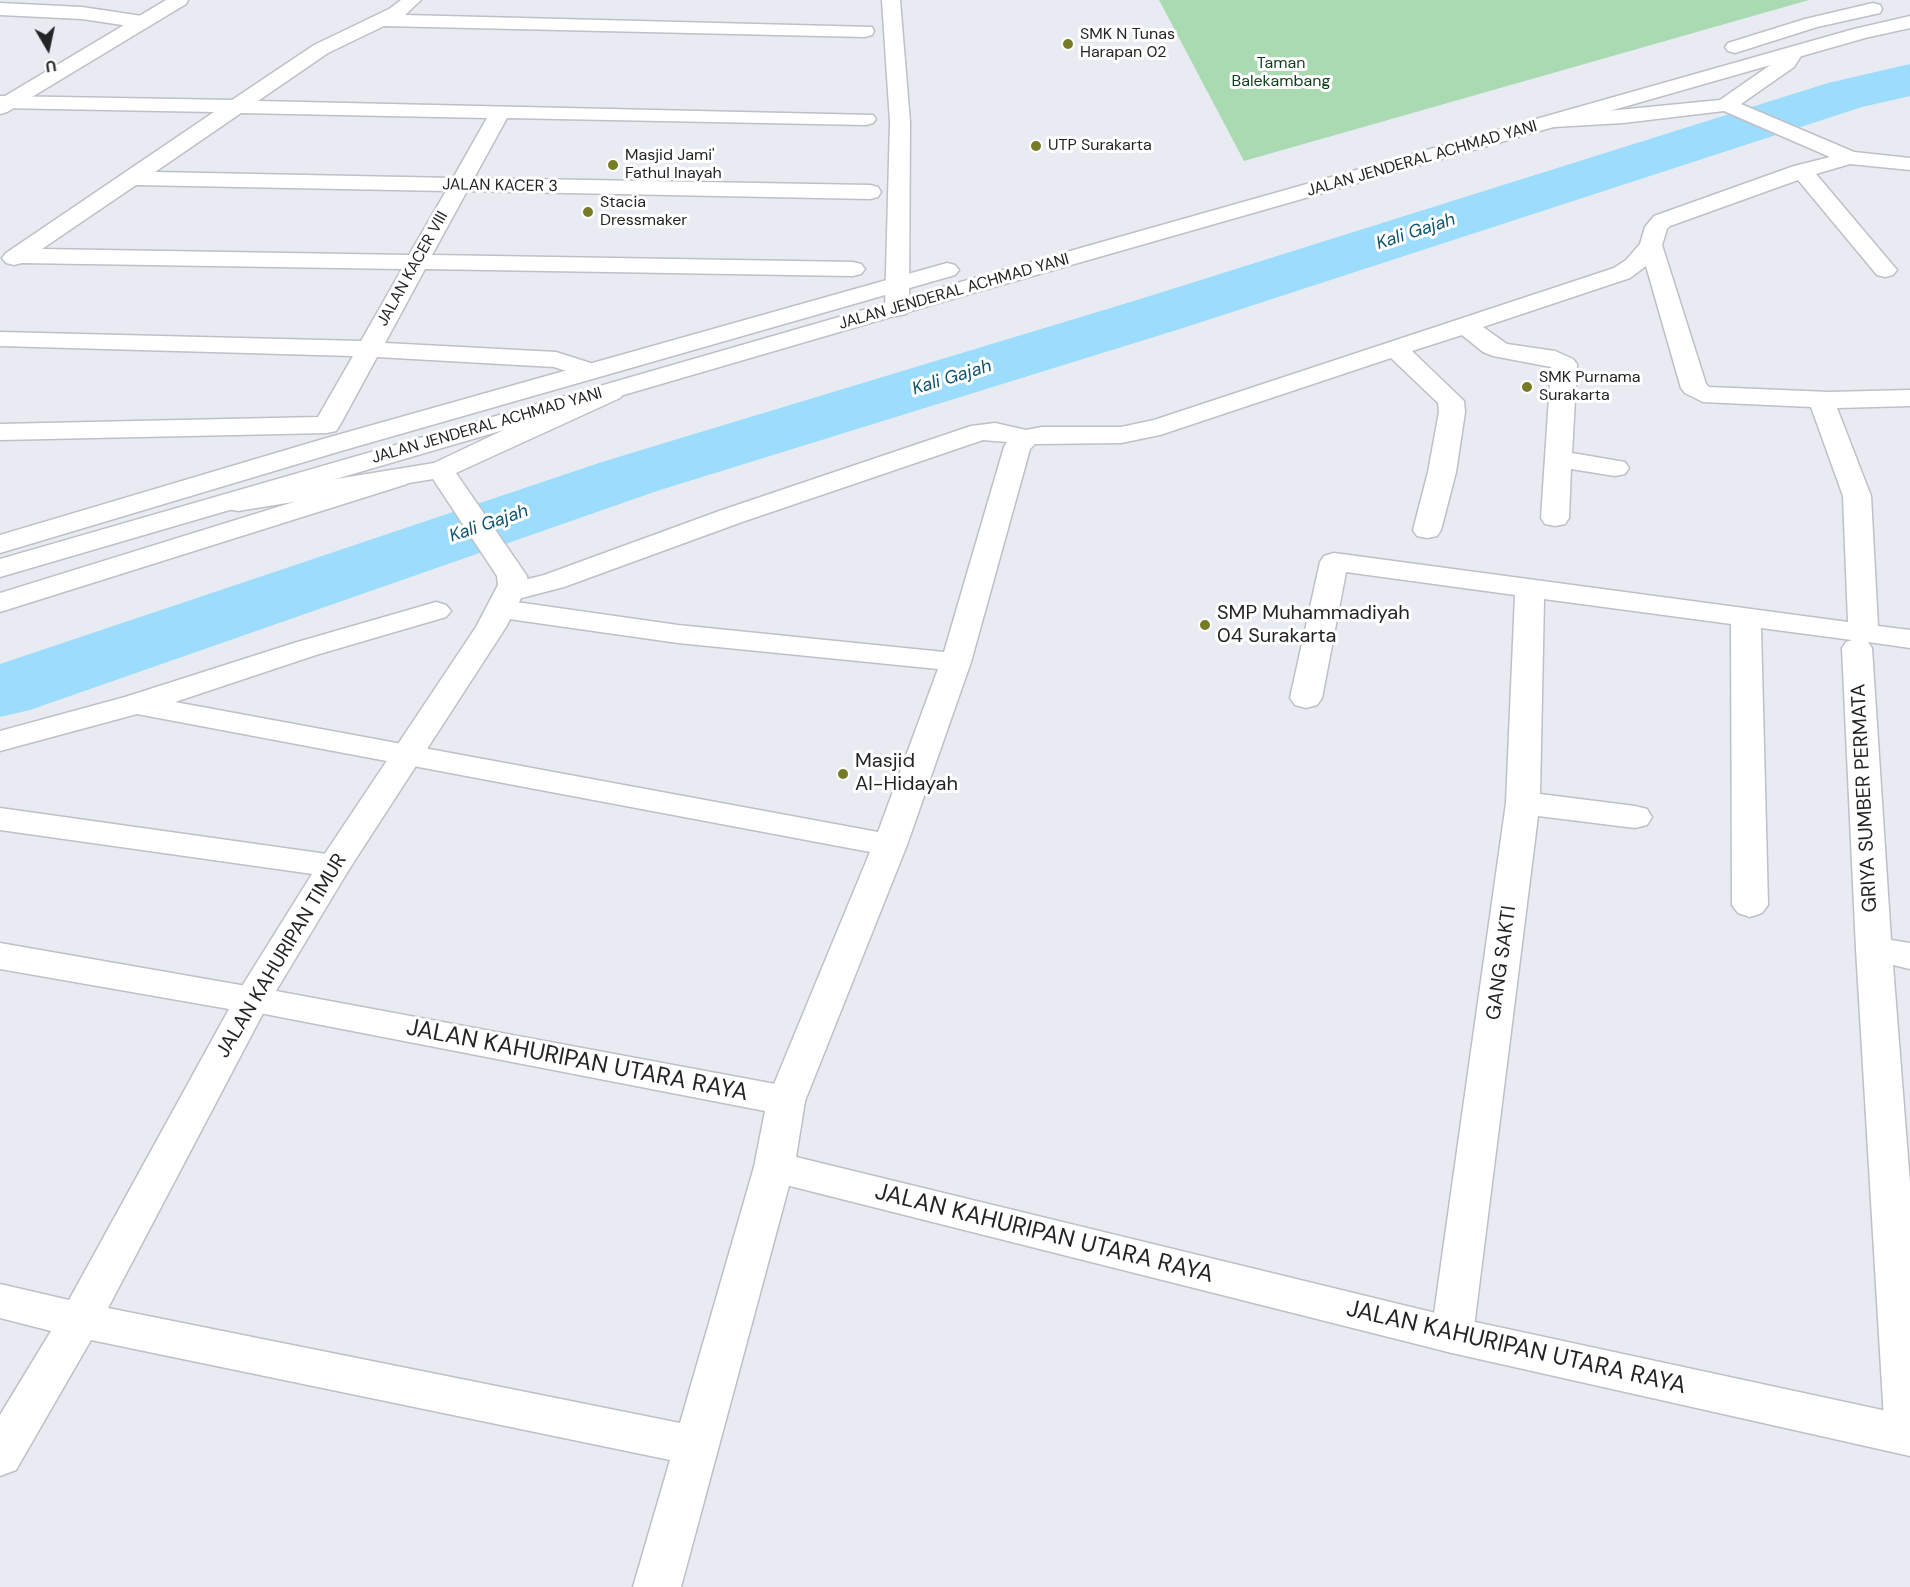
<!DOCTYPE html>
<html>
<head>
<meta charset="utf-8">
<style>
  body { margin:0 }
  #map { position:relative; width:1910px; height:1587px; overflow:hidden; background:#e8ebf2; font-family:"DM Sans",sans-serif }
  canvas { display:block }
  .north { position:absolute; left:18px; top:18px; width:60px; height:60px; -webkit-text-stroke:4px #fff; paint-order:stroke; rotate:171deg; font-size:16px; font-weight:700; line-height:24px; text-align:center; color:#222426 }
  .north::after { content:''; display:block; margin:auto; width:21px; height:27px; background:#222426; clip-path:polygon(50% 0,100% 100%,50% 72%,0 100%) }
</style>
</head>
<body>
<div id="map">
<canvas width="1910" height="1587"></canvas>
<div class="north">U</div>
</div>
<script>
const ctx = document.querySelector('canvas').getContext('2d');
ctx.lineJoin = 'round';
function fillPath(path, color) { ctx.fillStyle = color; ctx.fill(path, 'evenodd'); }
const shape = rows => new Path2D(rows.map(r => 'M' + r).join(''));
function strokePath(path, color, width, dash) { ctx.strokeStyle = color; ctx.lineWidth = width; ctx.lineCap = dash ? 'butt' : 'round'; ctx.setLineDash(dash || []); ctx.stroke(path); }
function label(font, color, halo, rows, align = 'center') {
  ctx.font = font + ' "DM Sans",sans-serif'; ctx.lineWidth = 6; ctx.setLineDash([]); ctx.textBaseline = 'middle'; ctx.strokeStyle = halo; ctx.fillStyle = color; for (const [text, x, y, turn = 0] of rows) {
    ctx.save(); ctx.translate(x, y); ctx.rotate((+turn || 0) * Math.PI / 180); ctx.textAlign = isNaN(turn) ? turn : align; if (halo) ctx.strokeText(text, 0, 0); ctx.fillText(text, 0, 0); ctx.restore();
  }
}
fillPath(shape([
  [1159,0,1809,0,1244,161]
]), '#a9dab2');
fillPath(shape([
  [1910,64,1910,96,1862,107,1183,328,657,491,30,710,0,717,0,664,605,461,1137,300,1828,83,1910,64]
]), '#9cddfd');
const minor = shape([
  [401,0,421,0,405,15,872,27,874,31,872,35,865,37,384,26,328,53,258,101,873,115,876,119,873,123,866,125,507,118,474,178,870,185,878,187,881,192,878,197,870,199,467,191,432,255,853,262,861,264,865,269,861,274,853,276,425,269,385,343,556,352,600,366,604,371,600,376,591,379,554,367,377,357,340,425,336,431,327,433,0,440,0,424,318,417,353,356,0,346,0,332,361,341,402,269,22,263,14,265,6,263,2,258,6,253,214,112,0,108,0,96,232,100,314,45,389,9,401,0],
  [241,113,487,118,453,178,155,172,241,113],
  [136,185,446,191,409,255,42,249,136,185],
  [882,0,900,0,910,122,909,309,906,314,897,316,888,314,885,309,890,122,882,0],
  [0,3,82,7,142,16,149,18,151,22,149,26,142,28,82,19,0,15,0,3],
  [1793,47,1800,49,1803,53,1794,67,1741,104,1854,152,1910,158,1910,170,1850,164,1816,174,1897,270,1893,275,1885,277,1877,275,1798,180,1670,226,1667,229,1662,245,1706,384,1709,387,1829,392,1910,390,1910,406,1837,408,1871,496,1878,626,1910,630,1910,648,1868,642,1872,648,1891,940,1910,943,1910,969,1893,965,1910,1184,1910,1454,1891,1450,1885,1436,1856,949,1842,648,1846,642,1852,640,1761,628,1768,905,1762,913,1750,917,1738,913,1732,905,1731,624,1544,599,1540,794,1635,806,1647,809,1652,817,1647,825,1635,828,1538,816,1473,1335,1467,1348,1452,1353,1437,1348,1431,1335,1506,803,1515,595,1346,572,1322,698,1317,705,1306,708,1295,705,1290,698,1320,562,1324,556,1334,553,1848,622,1843,496,1811,407,1703,402,1685,393,1681,388,1646,266,1630,278,1483,327,1507,344,1555,351,1573,359,1577,364,1572,453,1625,462,1629,468,1625,474,1615,476,1571,469,1569,518,1565,524,1555,526,1545,524,1541,518,1551,367,1493,356,1483,352,1462,335,1412,351,1464,401,1465,412,1456,472,1441,530,1437,536,1427,538,1417,536,1413,530,1428,472,1439,412,1438,403,1391,358,1160,435,1121,443,1035,444,1030,449,971,662,907,845,805,1101,800,1111,786,1116,772,1111,767,1101,870,852,137,714,0,751,0,731,125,697,294,643,436,602,446,605,451,611,446,617,316,655,175,702,878,832,938,669,678,643,502,618,492,615,487,609,492,603,502,600,678,625,944,652,1004,447,1007,442,983,440,742,522,564,587,510,601,500,598,495,592,500,586,544,575,722,510,971,426,995,423,1026,430,1042,427,1121,427,1154,420,1614,268,1626,260,1640,244,1645,227,1654,216,1794,166,1830,157,1724,111,1623,123,1554,127,1547,125,1544,121,1547,117,1720,100,1779,59,1786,49,1793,47],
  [397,470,407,472,411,478,407,484,0,612,0,593,397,470],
  [0,808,334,855,346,858,351,866,346,874,334,877,0,830,0,808],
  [0,943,252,987,265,991,270,1000,108,1308,680,1423,754,1167,760,1156,774,1152,788,1156,794,1167,681,1587,633,1587,670,1460,91,1340,16,1470,0,1476,0,1415,51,1331,0,1318,0,1284,69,1300,229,1009,0,969,0,943]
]);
const tertiary = shape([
  [611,385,620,388,624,393,620,398,456,473,527,576,528,585,506,627,348,871,276,991,786,1086,800,1091,805,1101,796,1157,1452,1317,1910,1416,1910,1456,1452,1353,774,1182,760,1178,754,1167,765,1111,239,1009,234,1000,239,991,322,858,476,627,498,585,497,576,433,479,238,511,228,509,224,503,228,497,238,495,434,463,529,418,611,385]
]);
const secondary = shape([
  [166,0,188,0,186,4,7,112,0,114,0,99,166,0]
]);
const primary = shape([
  [1873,3,1880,5,1882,9,1880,13,1817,27,1735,53,1728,51,1725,47,1728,43,1805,19,1873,3],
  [1910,16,1910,28,1865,38,966,295,0,577,0,559,950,285,1854,29,1910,16],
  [947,263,955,265,959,270,955,275,341,451,0,553,0,535,323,439,947,263]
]);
strokePath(minor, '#bdc0c6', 3);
strokePath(tertiary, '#bdc0c6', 3);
strokePath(secondary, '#bdc0c6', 3);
strokePath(primary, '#bdc0c6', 3);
fillPath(minor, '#fff');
fillPath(tertiary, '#fff');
fillPath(secondary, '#fff');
fillPath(primary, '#fff');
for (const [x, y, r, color] of [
  [1068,44,6,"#767b25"],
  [1036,146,6,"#767b25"],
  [613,165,6,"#767b25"],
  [588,212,6,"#767b25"],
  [1527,387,6,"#767b25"],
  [1205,625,6,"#767b25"],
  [843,774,6,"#767b25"]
]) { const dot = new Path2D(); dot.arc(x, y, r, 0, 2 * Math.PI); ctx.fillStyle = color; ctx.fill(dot); strokePath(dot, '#fff', 2); }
label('16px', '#222426', '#fff', [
  ["SMK N Tunas",1080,35],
  ["Harapan 02",1080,53],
  ["UTP Surakarta",1048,146],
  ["Masjid Jami'",625,156],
  ["Fathul Inayah",625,174],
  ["Stacia",600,203],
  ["Dressmaker",600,221],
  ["SMK Purnama",1539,378],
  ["Surakarta",1539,396]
], 'left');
label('16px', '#0d3e1c', '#fff', [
  ["Taman",1281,64],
  ["Balekambang",1281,82]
]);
label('16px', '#222426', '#fff', [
  ["JALAN JENDERAL ACHMAD YANI",1422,159,-16],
  ["JALAN KACER 3",500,186,1],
  ["JALAN KACER VIII",413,269,-61],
  ["JALAN JENDERAL ACHMAD YANI",954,292,-16],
  ["JALAN JENDERAL ACHMAD YANI",487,426,-16]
]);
label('italic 18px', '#0f546f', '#fff', [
  ["Kali Gajah",1416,232,-18],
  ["Kali Gajah",952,378,-17],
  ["Kali Gajah",489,524,-19]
]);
label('20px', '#222426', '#fff', [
  ["SMP Muhammadiyah",1217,614],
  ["04 Surakarta",1217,637],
  ["Masjid",855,762],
  ["Al-Hidayah",855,785]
], 'left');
label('20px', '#222426', '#fff', [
  ["GRIYA SUMBER PERMATA",1865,798,-93],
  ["JALAN KAHURIPAN TIMUR",282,956,-59],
  ["GANG SAKTI",1502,963,-82]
]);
label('24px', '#222426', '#fff', [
  ["JALAN KAHURIPAN UTARA RAYA",577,1061,11],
  ["JALAN KAHURIPAN UTARA RAYA",1044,1234,14],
  ["JALAN KAHURIPAN UTARA RAYA",1516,1348,13]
]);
</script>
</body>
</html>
